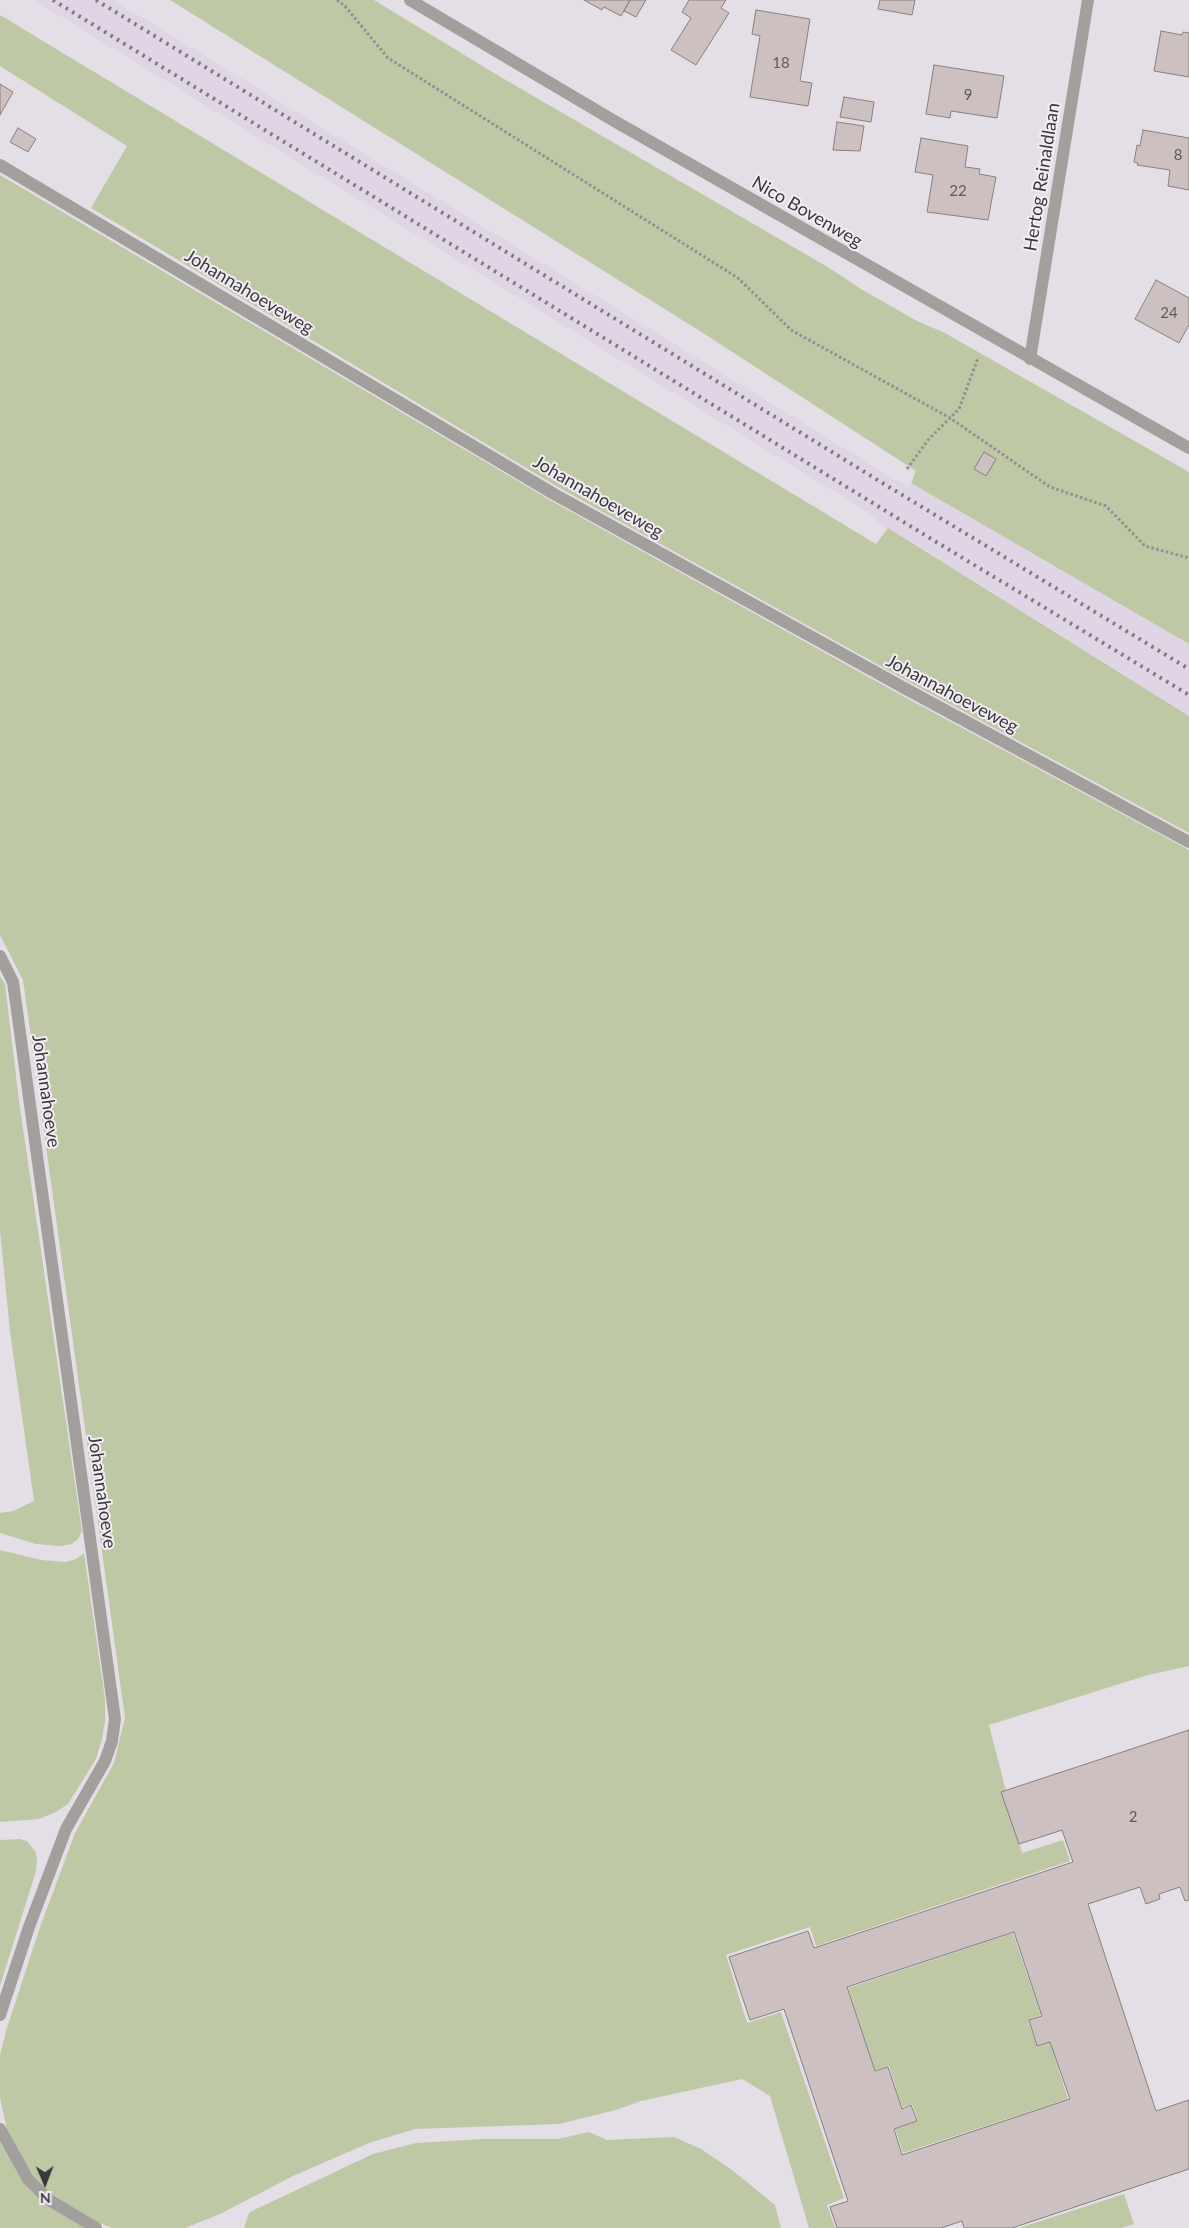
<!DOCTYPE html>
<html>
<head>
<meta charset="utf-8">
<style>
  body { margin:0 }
  #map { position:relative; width:1189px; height:2228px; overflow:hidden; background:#e4dfe7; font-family:Lato,sans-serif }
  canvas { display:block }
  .north { position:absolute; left:20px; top:2158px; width:50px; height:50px; -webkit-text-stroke:4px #f2ecf4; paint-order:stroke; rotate:179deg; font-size:14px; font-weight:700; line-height:20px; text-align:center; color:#3a383b }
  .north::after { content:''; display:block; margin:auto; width:18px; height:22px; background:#3a383b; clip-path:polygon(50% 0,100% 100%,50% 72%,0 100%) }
</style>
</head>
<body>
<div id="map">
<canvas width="1189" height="2228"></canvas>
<div class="north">N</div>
</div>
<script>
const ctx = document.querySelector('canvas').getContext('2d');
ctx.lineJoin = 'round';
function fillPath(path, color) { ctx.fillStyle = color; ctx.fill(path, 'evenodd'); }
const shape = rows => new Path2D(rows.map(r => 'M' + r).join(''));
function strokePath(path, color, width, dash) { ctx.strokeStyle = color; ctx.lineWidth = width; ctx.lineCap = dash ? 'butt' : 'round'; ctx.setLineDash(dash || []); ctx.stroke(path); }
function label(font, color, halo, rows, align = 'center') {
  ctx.font = font + ' Lato,sans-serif'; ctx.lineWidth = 4; ctx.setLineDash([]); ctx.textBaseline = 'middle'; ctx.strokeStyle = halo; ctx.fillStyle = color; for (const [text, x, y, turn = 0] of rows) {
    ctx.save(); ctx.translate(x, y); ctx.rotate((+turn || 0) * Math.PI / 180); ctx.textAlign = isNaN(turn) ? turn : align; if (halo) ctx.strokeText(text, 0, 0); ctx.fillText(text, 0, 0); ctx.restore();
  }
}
fillPath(shape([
  [34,0,114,0,896,480,908,486,911,483,1189,644,1189,716,888,528,875,520,877,518]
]), '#dfd5e4');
fillPath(shape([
  [170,0,374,0,499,76,831,269,861,289,919,322,943,332,1189,472,1189,644,911,483,916,471,703,333],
  [0,15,876,544,888,528,1189,716,1189,833,911,683,558,487,91,208,127,146,0,66],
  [0,175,550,500,901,695,1189,850,1189,1666,1148,1675,989,1725,1022,1853,1063,1840,1070,1861,816,1946,810,1927,726,1955,747,2023,781,2012,844,2198,827,2205,835,2228,809,2228,770,2096,742,2079,641,2101,616,2110,559,2124,415,2129,369,2143,293,2176,220,2214,185,2228,112,2228,97,2222,52,2195,33,2175,7,2130,0,2098,0,2055,6,2031,39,1930,75,1833,114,1763,125,1718,23,980,0,935],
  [0,976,5,984,19,1101,82,1531,78,1539,72,1544,60,1546,36,1544,0,1533,0,1513,13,1511,34,1501,10,1332,0,1230],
  [0,1550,41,1560,65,1562,76,1559,84,1553,105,1699,105,1721,102,1739,96,1759,68,1804,56,1812,39,1819,0,1822],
  [20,1839,27,1841,35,1851,37,1858,36,1871,0,1986,0,1840],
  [1013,1933,1041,2015,1028,2020,1037,2047,1050,2042,1068,2099,903,2153,895,2129,918,2121,912,2104,902,2107,889,2066,875,2070,848,1988],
  [589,2132,607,2140,674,2137,701,2149,732,2170,775,2205,781,2228,244,2228,249,2213,256,2209,373,2154,416,2143,483,2139,558,2139],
  [0,2142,24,2182,46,2205,84,2228,0,2228],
  [1124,2194,1134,2224,1121,2228,1019,2228]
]), '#bfc8a5');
const building = shape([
  [584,0,630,0,621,16,604,7,602,10,584,0],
  [630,0,646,0,636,17,624,11,630,0],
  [689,0,726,0,721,8,729,13,696,65,671,50,691,18,682,12,689,0],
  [880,0,915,0,912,15,878,9,880,0],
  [756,10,810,19,800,81,812,83,808,106,750,97,760,36,752,34,756,10],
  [1161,31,1182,35,1183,32,1189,33,1189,77,1154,71,1161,31],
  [934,65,1004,76,997,118,951,111,950,118,926,114,934,65],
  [0,84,13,92,0,115,0,84],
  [844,97,874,102,871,122,840,117,844,97],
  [837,122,864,126,860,151,833,150,837,122],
  [18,128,36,139,28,152,10,142,18,128],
  [1143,130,1189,138,1189,190,1168,186,1170,170,1137,165,1138,163,1134,162,1137,145,1140,146,1143,130],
  [921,138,968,146,965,167,980,169,979,174,996,177,988,220,927,212,933,175,915,172,921,138],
  [1156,280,1189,298,1189,325,1179,343,1135,319,1156,280],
  [984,452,996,459,986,476,974,469,984,452],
  [1189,1730,1189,1900,1185,1901,1180,1887,1159,1894,1160,1899,1146,1904,1140,1887,1088,1904,1156,2111,1189,2100,1189,2169,1012,2228,964,2228,962,2221,941,2228,837,2228,830,2207,848,2201,784,2009,750,2020,729,1957,808,1931,814,1948,1073,1862,1062,1830,1019,1844,1001,1792,1189,1730],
  [1014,1932,1042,2016,1029,2020,1037,2046,1050,2042,1070,2099,902,2155,894,2129,917,2121,911,2105,902,2109,888,2067,875,2071,847,1987,1014,1932]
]);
fillPath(building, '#ccc1c0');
strokePath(building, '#897f7f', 1);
strokePath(shape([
  [337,0,344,5,388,58,738,278,791,330,950,418,1050,487,1106,506,1145,546,1189,558],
  [907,469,928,440,959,409,978,358]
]), '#938f95', 3, [2.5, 2.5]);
strokePath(shape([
  [410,0,616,122,1189,448],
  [0,165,554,494,906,689,1189,842],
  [1030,359,1088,0],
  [0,956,13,982,115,1719,112,1741,105,1761,66,1829,29,1927,0,2015],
  [0,2129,28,2179,49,2200,96,2228]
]), '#a39f9d', 12);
strokePath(shape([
  [53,0,933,540,1189,695],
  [96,0,889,487,1189,669]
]), '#7e7b80', 4, [2.5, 5]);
label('15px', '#5e5a5c', null, [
  ["18",781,63],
  ["9",968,95],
  ["8",1178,155],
  ["22",958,191],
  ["24",1169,313],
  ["2",1133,1817]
]);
label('18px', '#3a383b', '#f2ecf4', [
  ["Hertog Reinaldlaan",1042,177,-81],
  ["Nico Bovenweg",807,212,30],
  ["Johannahoeveweg",249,292,31],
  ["Johannahoeveweg",598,497,30],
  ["Johannahoeveweg",952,694,28],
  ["Johannahoeve",46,1091,82],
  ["Johannahoeve",102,1492,82]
]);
</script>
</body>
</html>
